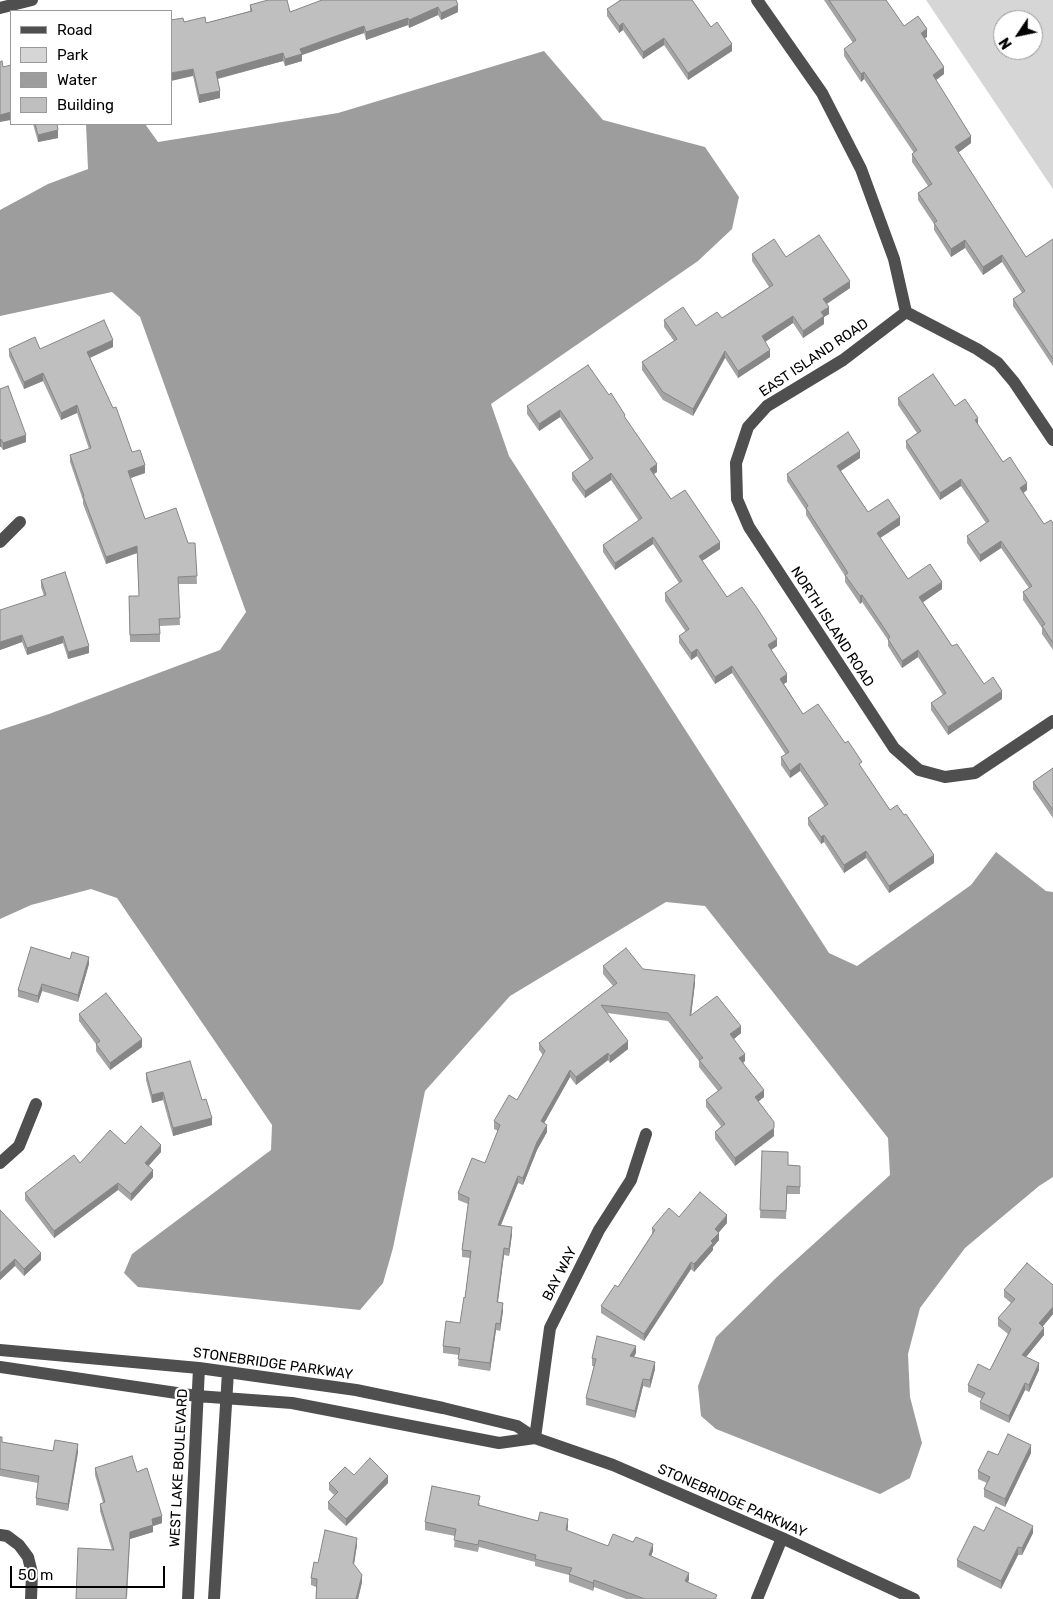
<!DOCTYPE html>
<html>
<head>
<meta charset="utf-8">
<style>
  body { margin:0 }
  #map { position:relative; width:1053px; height:1599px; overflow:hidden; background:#fff; font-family:Rubik,sans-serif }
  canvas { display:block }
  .legend { position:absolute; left:10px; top:10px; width:162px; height:115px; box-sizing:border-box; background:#fff; border:1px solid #999; margin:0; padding:6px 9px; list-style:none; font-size:15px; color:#000 }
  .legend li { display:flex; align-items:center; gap:10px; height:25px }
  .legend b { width:25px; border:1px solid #999 }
  .north { position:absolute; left:993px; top:10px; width:50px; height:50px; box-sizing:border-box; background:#fff; border:1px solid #999; border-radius:50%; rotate:236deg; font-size:14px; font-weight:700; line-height:20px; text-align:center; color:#000 }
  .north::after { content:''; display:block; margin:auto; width:18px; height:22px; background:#000; clip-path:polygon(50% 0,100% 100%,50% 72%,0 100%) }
  .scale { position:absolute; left:10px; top:1566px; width:155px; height:22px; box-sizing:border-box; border:2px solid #000; border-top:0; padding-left:6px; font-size:15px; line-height:18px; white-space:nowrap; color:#000; -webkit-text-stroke:4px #fff; paint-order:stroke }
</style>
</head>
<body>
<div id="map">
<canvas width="1053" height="1599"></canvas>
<ul class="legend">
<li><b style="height:6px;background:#4f4f4f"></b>Road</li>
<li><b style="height:14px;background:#d6d6d6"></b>Park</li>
<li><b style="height:14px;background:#9d9d9d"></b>Water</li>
<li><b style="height:14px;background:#bfbfbf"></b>Building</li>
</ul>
<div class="north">N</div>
<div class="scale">50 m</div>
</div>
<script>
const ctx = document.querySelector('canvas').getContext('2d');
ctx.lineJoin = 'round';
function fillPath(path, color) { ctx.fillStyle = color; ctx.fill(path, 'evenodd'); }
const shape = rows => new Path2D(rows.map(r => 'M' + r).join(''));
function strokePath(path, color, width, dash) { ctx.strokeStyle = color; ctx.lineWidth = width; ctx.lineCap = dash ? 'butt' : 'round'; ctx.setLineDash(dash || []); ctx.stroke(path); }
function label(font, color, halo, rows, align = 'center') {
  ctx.font = font + ' Rubik,sans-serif'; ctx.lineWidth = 5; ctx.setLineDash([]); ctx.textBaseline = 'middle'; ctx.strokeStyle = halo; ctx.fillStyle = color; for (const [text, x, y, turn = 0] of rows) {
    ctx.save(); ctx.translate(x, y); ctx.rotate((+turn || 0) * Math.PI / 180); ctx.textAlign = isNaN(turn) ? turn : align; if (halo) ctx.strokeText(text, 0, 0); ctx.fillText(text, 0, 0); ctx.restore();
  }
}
fillPath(shape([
  [926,0,1053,0,1053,189],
  [1003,20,1033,20,1033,50,1003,50]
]), '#d6d6d6');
fillPath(shape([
  [544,51,603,120,705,147,739,197,732,229,698,261,491,404,509,456,829,953,857,966,971,885,996,852,1046,891,1053,892,1053,1177,1039,1186,965,1248,920,1308,908,1354,910,1397,922,1443,910,1478,880,1494,716,1429,701,1416,698,1386,716,1337,777,1277,890,1175,888,1138,705,906,666,902,510,996,425,1091,393,1248,383,1283,360,1310,138,1287,124,1273,132,1254,271,1150,272,1125,117,898,91,889,31,905,0,919,0,730,49,714,220,650,246,612,140,317,112,292,0,316,0,210,48,184,88,169,86,124,145,124,158,142,338,113]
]), '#9d9d9d');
strokePath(shape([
  [757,0,822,93,861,169,894,259,906,312],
  [0,8,32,0],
  [906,312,843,360,767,406,748,427,736,463,737,499,749,527,894,748,919,770,945,777,975,773,1053,721],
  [906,312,977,349,998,363,1014,382,1053,440],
  [0,542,20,522],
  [0,1163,19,1146,36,1104],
  [0,1350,199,1368,356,1390,443,1408,517,1426,535,1438,613,1465,782,1538,914,1599],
  [0,1367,197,1396,292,1403,499,1443,535,1438],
  [535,1438,550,1328,599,1230,631,1180,646,1134],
  [0,1535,7,1536,19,1545,28,1557,32,1573,31,1599],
  [188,1599,199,1368],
  [214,1599,228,1372],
  [757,1599,782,1538]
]), '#4f4f4f', 12);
fillPath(shape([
  [456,0,458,12,441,20,438,15,409,28,408,25,366,40,364,33,302,55,302,61,285,66,283,61,218,79,220,98,199,103,193,76,184,22,206,23,250,11,250,5,290,12],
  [619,0,692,0,711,27,732,51,688,80,664,45,643,59,623,30,619,33,607,16,607,9,619,1],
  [824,0,886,0,904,26,927,37,925,38,944,74,936,80,971,143,958,153,1026,257,1053,239,1053,366,1013,306,1013,299,1022,293,1002,262,983,275,965,248,951,257,934,230,934,224,918,200,918,193,928,186,912,162,912,154,914,153,864,79,861,82,844,56,844,49,853,43],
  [33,124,57,124,58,138,38,142],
  [752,254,786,257,850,288,827,304,829,314,824,317,824,324,803,338,793,323,765,342,770,357,738,378,725,358,693,416,663,400,642,370,642,362,674,341,664,327,664,320,696,326,722,318,769,287,752,261],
  [113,347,90,358,132,452,145,473,130,478,145,519,188,543,195,543,197,584,178,584,180,625,160,626,160,642,130,642,129,604,139,596,137,553,106,564,83,504,83,500,70,462,70,455,89,449,77,413,61,420,43,381,24,389,9,356,9,349,40,349],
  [0,389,26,442,3,450,1,447],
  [609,395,625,418,657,472,654,474,671,499,720,549,702,561,727,597,777,646,771,650,787,682,784,684,803,714,862,769,890,810,934,863,889,893,866,858,844,873,824,842,821,844,808,825,808,818,825,807,800,771,790,778,781,765,781,757,786,755,732,673,715,684,697,656,691,660,679,643,679,636,686,632,665,601,665,593,679,583,653,544,615,570,603,552,603,545,639,521,611,480,585,498,572,480,572,473,590,461,560,417,539,431,527,414,527,406],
  [898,398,955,406,978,425,1003,462,1027,490,1023,493,1044,524,1053,523,1053,650,1042,634,1042,628,1023,600,1023,592,1029,588,1001,548,980,562,967,543,967,536,986,523,961,486,940,500,906,448,906,441,917,433,898,405],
  [860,458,841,471,868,512,900,525,880,538,908,579,942,589,923,602,952,646,984,684,1002,699,948,735,931,710,931,703,943,695,918,657,902,668,888,646,888,640,862,602,860,604,845,582,845,576,806,515,806,510,787,481,787,474],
  [41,580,89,653,68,659,63,643,27,655,22,642,0,650,44,596,41,587],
  [1053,768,1053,818,1033,789,1033,782],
  [89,964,78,1002,42,991,38,1003,18,997,18,990],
  [603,966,643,969,695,983,691,1016,741,1033,734,1039,745,1061,743,1063,764,1097,758,1102,774,1136,735,1166,715,1139,715,1132,721,1126,706,1107,706,1100,718,1091,699,1067,699,1061,668,1021,607,1013,628,1049,610,1063,608,1060,576,1085,570,1077,544,1123,547,1132,537,1150,523,1185,518,1183,501,1225,512,1234,509,1256,504,1255,497,1302,503,1311,500,1331,496,1330,490,1371,458,1366,459,1355,443,1353,443,1346,460,1323,465,1298,470,1258,462,1257,462,1250,468,1204,458,1200,458,1193,485,1163,498,1131,494,1129,494,1121,517,1100,543,1055,539,1050,539,1043,613,986,603,974],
  [79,1014,142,1047,110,1070,96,1051,96,1044,79,1021],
  [146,1073,202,1100,212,1125,173,1136,163,1100,152,1103,146,1080],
  [125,1144,161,1152,148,1166,153,1177,131,1201,118,1190,54,1238,25,1200,25,1193,80,1163],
  [762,1151,788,1165,800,1166,800,1194,787,1194,786,1219,760,1218],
  [0,1210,41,1260,24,1276,15,1266,0,1280],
  [679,1217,727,1223,718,1232,719,1240,713,1247,713,1250,694,1272,691,1269,644,1341,601,1313,601,1306,618,1287,652,1234,652,1228],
  [1053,1285,1053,1314,1043,1326,1044,1335,1026,1357,1039,1370,1029,1392,1025,1390,1009,1423,980,1409,980,1402,982,1399,968,1392,968,1385,990,1370,1008,1334,998,1326,998,1318,1011,1303,1004,1297,1004,1290],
  [636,1353,634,1357,655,1369,650,1388,643,1386,635,1418,586,1405,586,1398,594,1366,592,1366,592,1358],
  [0,1437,2,1442,53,1451,78,1452,68,1511,36,1505,36,1498,38,1483,0,1476],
  [1031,1453,1005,1507,984,1497,984,1489,987,1483,978,1479,978,1471,998,1455],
  [95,1468,137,1472,162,1523,153,1526,153,1532,130,1539,127,1599,100,1511,100,1504,103,1503,95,1475],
  [354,1475,388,1483,346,1526,328,1509,328,1502,334,1495,329,1490,329,1483],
  [480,1503,479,1506,538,1521,568,1527,567,1531,608,1546,653,1551,651,1556,689,1580,688,1582,717,1599,626,1599,594,1587,593,1591,569,1582,569,1575,535,1566,535,1562,479,1547,478,1552,454,1547,455,1536,425,1530,425,1522],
  [984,1531,1033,1533,1022,1555,1018,1555,1001,1589,957,1567,957,1560],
  [357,1545,354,1564,362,1582,358,1599,316,1599,316,1587,311,1585,311,1578,318,1563]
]), '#a4a4a4');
fillPath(shape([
  [458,5,458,12,441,20,441,13],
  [438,7,438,15,409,28,409,20],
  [408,18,408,25,366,40,366,32],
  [623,23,623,30,619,33,619,26],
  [364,26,364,33,302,55,302,61,285,66,285,59,300,49],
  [927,29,927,37,921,40,921,33],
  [664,38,664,45,643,59,643,52],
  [732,44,732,51,688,80,688,73],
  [283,53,283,61,216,79,216,72],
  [944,67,944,74,933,82,933,75],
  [193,69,193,76,171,81,171,73],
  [864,72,864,79,861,82,861,74],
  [220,91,220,98,199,103,199,95],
  [11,112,11,120,0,122,0,115],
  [58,130,58,138,38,142,38,135],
  [971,136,971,143,955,155,955,147],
  [965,240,965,248,951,257,951,249],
  [1002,255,1002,262,983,275,983,267],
  [850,281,850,288,823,306,823,299],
  [829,307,829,314,824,317,824,324,803,338,803,331,821,312],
  [793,316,793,323,762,344,762,336],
  [113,340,113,347,87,359,87,352],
  [770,350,770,357,738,378,738,371],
  [725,351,725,358,693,416,693,409],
  [43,373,43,381,24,389,24,382],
  [77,405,77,413,61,420,61,413],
  [560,410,560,417,539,431,539,424],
  [978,418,978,425,975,420],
  [26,435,26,442,3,450,3,443],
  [1,439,1,447,0,447,0,440],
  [860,451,860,458,837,473,837,466],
  [657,464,657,472,650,476,650,469],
  [145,465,145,473,128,479,128,471],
  [611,473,611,480,585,498,585,491],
  [961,479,961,486,940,500,940,493],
  [1027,483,1027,490,1020,496,1020,488],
  [900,517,900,525,877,540,877,533],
  [653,537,653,544,615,570,615,563],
  [1001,541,1001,548,980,562,980,555],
  [720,542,720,549,699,563,699,556],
  [137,546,137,553,106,564,106,557],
  [942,582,942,589,919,605,919,597],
  [862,595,862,602,860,604,860,596],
  [22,635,22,642,0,650,0,642],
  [63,636,63,643,27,655,27,648],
  [777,639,777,646,768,652,768,645],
  [89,646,89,653,68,659,68,652],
  [697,649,697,656,691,660,691,653],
  [918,650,918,657,902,668,902,661],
  [732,666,732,673,715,684,715,677],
  [787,674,787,682,780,686,780,679],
  [1002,691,1002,699,948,735,948,727],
  [800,763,800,771,790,778,790,771],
  [824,835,824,842,821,844,821,837],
  [866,851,866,858,844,873,844,865],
  [934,855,934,863,889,893,889,886],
  [89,957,89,964,78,1002,78,995],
  [695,975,695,983,690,1024,690,1016],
  [42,984,42,991,38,1003,38,996],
  [741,1026,741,1033,730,1042,730,1034],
  [142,1039,142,1047,110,1070,110,1063],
  [628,1041,628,1049,610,1063,610,1056],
  [608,1053,608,1060,576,1085,576,1077],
  [745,1054,745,1061,739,1066,739,1058],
  [570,1070,570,1077,541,1129,541,1121],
  [764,1090,764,1097,755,1104,755,1097],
  [163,1092,163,1100,152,1103,152,1095],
  [212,1118,212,1125,173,1136,173,1128],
  [547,1125,547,1132,537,1150,523,1185,523,1178,537,1142],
  [774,1128,774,1136,735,1166,735,1158],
  [161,1145,161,1152,145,1170,145,1163],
  [153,1170,153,1177,131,1201,131,1194],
  [518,1176,518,1183,498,1232,498,1225],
  [118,1183,118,1190,54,1238,54,1231],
  [727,1215,727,1223,715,1237,715,1229],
  [512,1227,512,1234,509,1256,509,1249],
  [719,1233,719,1240,713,1247,713,1250,694,1272,694,1264,711,1241],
  [504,1248,504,1255,497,1310,497,1302],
  [41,1253,41,1260,24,1276,24,1269],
  [15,1259,15,1266,0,1280,0,1273],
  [691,1262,691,1269,644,1341,644,1334],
  [503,1303,503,1311,500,1331,500,1324],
  [1053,1307,1053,1314,1039,1331,1039,1323],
  [496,1323,496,1330,490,1371,490,1363],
  [1044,1328,1044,1335,1022,1362,1022,1355],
  [636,1346,636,1353,630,1363,630,1356],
  [655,1362,655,1369,650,1388,650,1380],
  [1039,1363,1039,1370,1029,1392,1029,1385],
  [643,1379,643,1386,635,1418,635,1411],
  [1025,1383,1025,1390,1009,1423,1009,1416],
  [78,1444,78,1452,68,1511,68,1504],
  [1031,1445,1031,1453,1005,1507,1005,1499],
  [388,1476,388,1483,346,1526,346,1519],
  [162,1516,162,1523,153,1526,153,1532,130,1539,130,1532,152,1519],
  [568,1519,568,1527,566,1537,566,1530],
  [1033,1526,1033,1533,1022,1555,1022,1548],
  [357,1538,357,1545,353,1570,353,1563],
  [653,1544,653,1551,649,1562,649,1555],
  [1018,1547,1018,1555,1001,1589,1001,1581],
  [689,1573,689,1580,685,1588,685,1581],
  [362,1575,362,1582,358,1599,356,1599],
  [594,1580,594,1587,593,1591,593,1583]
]), '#868686');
const building = shape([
  [268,0,287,0,290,12,322,0,456,0,458,5,441,13,438,7,409,20,408,18,366,32,364,26,300,49,302,54,285,59,283,53,216,72,220,91,199,95,193,69,171,73,171,20,183,18,184,22,205,17,206,23,252,11,250,5,268,0],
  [621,0,692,0,711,27,717,22,732,44,688,73,664,38,643,52,623,23,619,26,607,9,621,0],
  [829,0,886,0,904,26,918,16,927,29,921,33,944,67,933,75,971,136,955,147,1026,257,1053,239,1053,359,1013,299,1025,291,1002,255,983,267,965,240,951,249,934,223,937,221,918,193,932,184,912,154,917,150,864,72,861,74,844,49,856,40,829,0],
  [2,61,3,67,11,65,11,112,0,115,0,62,2,61],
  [35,124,57,124,58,130,38,135,35,124],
  [819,235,850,281,823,299,829,307,821,312,824,316,803,331,793,316,762,336,770,350,738,371,725,351,693,409,663,392,642,362,677,339,664,320,683,307,696,326,717,312,722,318,773,285,752,254,774,239,786,257,819,235],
  [104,320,113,340,87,352,113,408,116,407,132,452,140,450,145,465,128,471,145,519,176,508,188,543,195,543,197,576,178,577,180,618,159,619,160,634,130,635,129,596,139,596,137,546,106,557,83,496,84,496,70,455,91,448,77,405,61,413,43,373,24,382,9,349,35,337,40,349,104,320],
  [588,365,609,395,611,393,625,415,624,416,657,464,650,469,671,499,685,490,720,542,699,556,727,597,742,587,757,608,777,639,768,645,787,674,780,679,803,714,818,704,845,743,848,741,862,762,859,764,890,810,897,805,904,815,906,814,934,855,889,886,866,851,844,865,824,835,821,837,808,818,828,804,800,763,790,771,781,757,789,752,732,666,715,677,697,649,691,653,679,636,689,629,665,593,682,581,653,537,615,563,603,545,642,518,611,473,585,491,572,473,593,458,560,410,539,424,527,406,588,365],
  [933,374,955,406,965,399,978,418,975,420,1003,462,1010,457,1027,483,1020,488,1044,524,1051,520,1053,523,1053,643,1042,626,1045,624,1023,592,1032,586,1001,541,980,555,967,536,989,521,961,479,940,493,906,441,921,431,898,398,933,374],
  [8,386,26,435,3,443,1,439,0,440,0,389,8,386],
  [848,432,860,451,837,466,868,512,888,499,900,517,877,533,908,579,930,564,942,582,919,597,952,646,957,644,984,684,993,677,1002,691,948,727,931,703,946,693,918,650,902,661,888,639,890,637,862,595,860,596,845,575,848,573,806,508,808,506,787,474,848,432],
  [65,572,89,646,68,652,63,636,27,648,22,635,0,642,0,610,46,595,41,580,65,572],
  [1053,768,1053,810,1033,782,1053,768],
  [31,947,70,959,72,952,89,957,78,995,42,984,38,996,18,990,31,947],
  [626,948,643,969,695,975,690,1016,717,996,741,1026,730,1034,745,1054,739,1058,764,1090,755,1097,774,1122,774,1128,735,1158,715,1132,725,1124,706,1100,722,1088,699,1060,703,1058,668,1013,601,1005,628,1041,610,1056,608,1053,576,1077,570,1070,541,1121,547,1125,537,1142,523,1178,518,1176,498,1225,512,1227,509,1249,504,1248,497,1302,503,1303,500,1324,496,1323,490,1363,458,1359,460,1348,443,1346,446,1321,460,1323,464,1297,465,1298,471,1251,462,1250,469,1198,458,1193,472,1158,485,1163,500,1125,494,1121,509,1095,517,1100,545,1051,539,1043,617,983,603,966,626,948],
  [106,993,142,1039,110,1063,96,1044,100,1041,79,1014,106,993],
  [190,1061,202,1100,206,1099,212,1118,173,1128,163,1092,152,1095,146,1073,190,1061],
  [141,1126,161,1145,145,1163,153,1170,131,1194,118,1183,54,1231,25,1193,74,1155,80,1163,110,1130,125,1144,141,1126],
  [762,1151,788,1152,788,1165,800,1166,800,1187,787,1186,786,1211,760,1210,762,1151],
  [700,1192,727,1215,715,1229,719,1233,711,1241,713,1243,694,1264,691,1262,644,1334,601,1306,615,1285,618,1287,655,1230,652,1228,669,1208,679,1217,700,1192],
  [0,1210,41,1253,24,1269,15,1259,0,1273,0,1210],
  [1027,1263,1053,1285,1053,1307,1039,1323,1044,1328,1022,1355,1039,1363,1029,1385,1025,1383,1009,1416,980,1402,985,1393,968,1385,978,1364,990,1370,1011,1329,998,1318,1015,1299,1004,1290,1027,1263],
  [597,1336,636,1346,630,1356,655,1362,650,1380,643,1379,635,1411,586,1398,596,1359,592,1358,597,1336],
  [1008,1434,1031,1445,1005,1499,984,1489,990,1477,978,1471,988,1451,998,1455,1008,1434],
  [0,1437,2,1437,2,1442,53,1451,55,1440,78,1444,68,1504,36,1498,39,1476,0,1469,0,1437],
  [132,1456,137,1472,147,1468,162,1516,152,1519,153,1525,130,1532,126,1599,76,1599,78,1548,114,1550,100,1504,105,1502,95,1468,132,1456],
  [370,1458,388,1476,346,1519,328,1502,338,1492,329,1483,345,1467,354,1475,370,1458],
  [432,1486,480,1496,478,1505,538,1521,540,1512,568,1519,566,1530,608,1546,613,1534,633,1542,636,1537,653,1544,649,1555,689,1573,685,1581,717,1595,715,1599,645,1599,594,1580,593,1583,569,1574,572,1568,535,1559,536,1555,479,1540,478,1545,454,1540,456,1529,425,1522,432,1486],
  [996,1507,1033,1526,1022,1548,1018,1547,1001,1581,957,1560,974,1526,984,1531,996,1507],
  [325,1530,357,1538,353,1563,362,1575,356,1599,316,1599,317,1579,311,1578,314,1562,318,1563,325,1530]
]);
fillPath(building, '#bfbfbf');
strokePath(building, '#868686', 1);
label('14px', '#000', '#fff', [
  ["EAST ISLAND ROAD",814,358,-34],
  ["NORTH ISLAND ROAD",832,627,57],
  ["BAY WAY",560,1274,-63],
  ["STONEBRIDGE PARKWAY",273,1364,8],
  ["WEST LAKE BOULEVARD",179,1468,-87],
  ["STONEBRIDGE PARKWAY",732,1501,24]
]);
</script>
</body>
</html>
